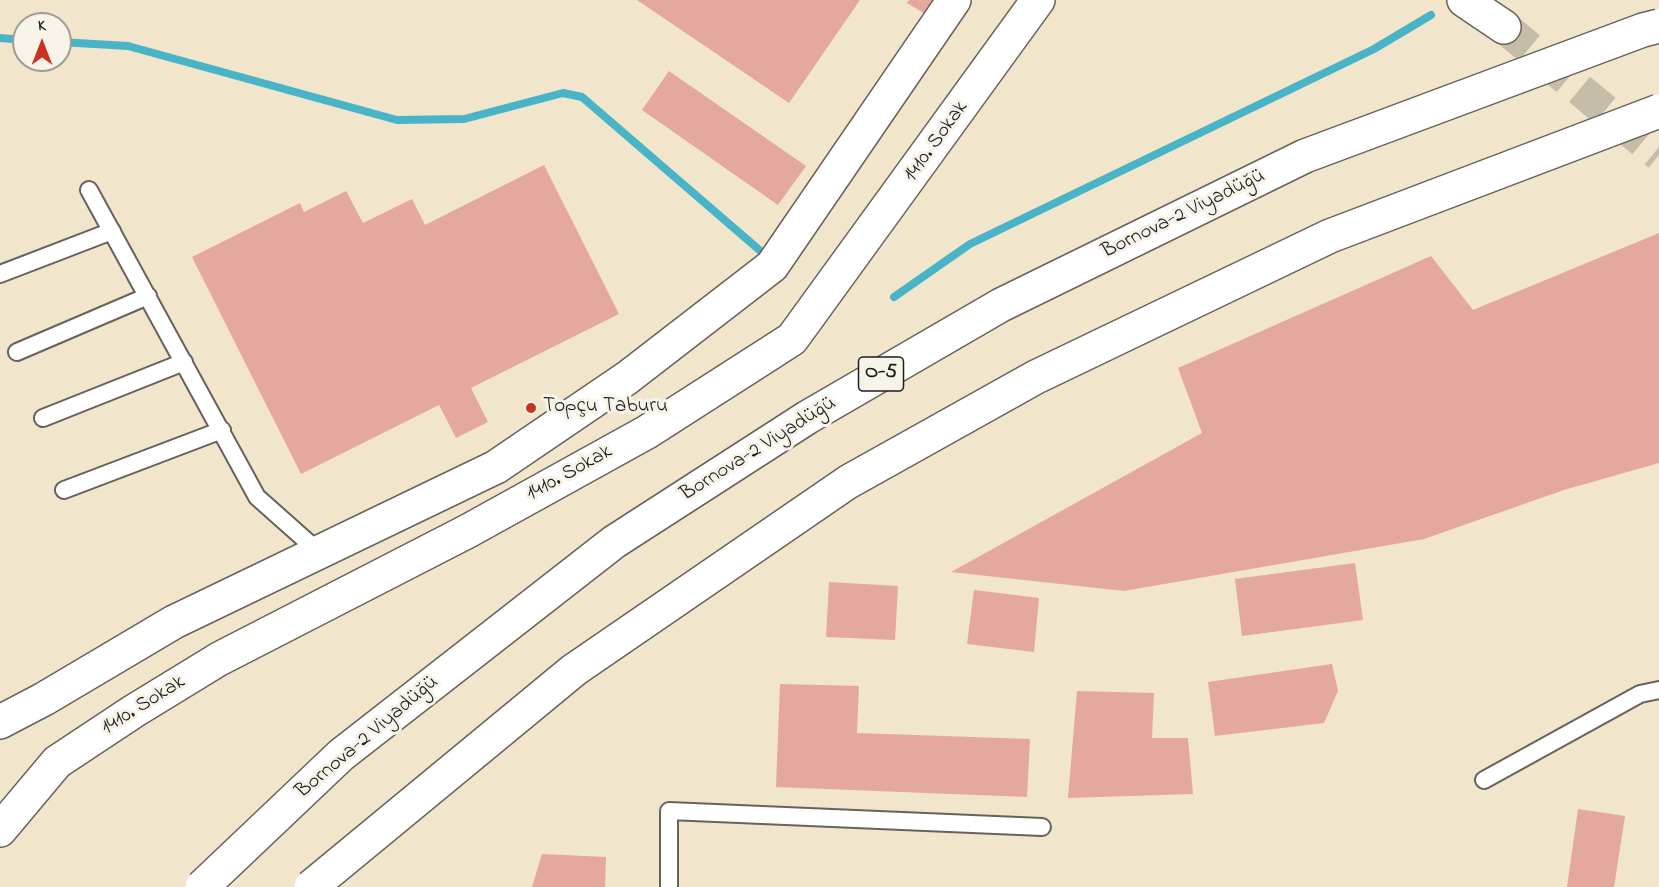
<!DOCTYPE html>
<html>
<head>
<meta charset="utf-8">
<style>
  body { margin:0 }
  #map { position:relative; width:1659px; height:887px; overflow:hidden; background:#f1e5cc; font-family:"Indie Flower",sans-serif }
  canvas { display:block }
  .north { position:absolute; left:12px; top:12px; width:60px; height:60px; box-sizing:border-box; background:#f7f3e8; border:2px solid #9f9d96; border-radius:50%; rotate:0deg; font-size:16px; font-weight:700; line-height:24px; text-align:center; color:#1c1c1c }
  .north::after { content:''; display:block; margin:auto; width:21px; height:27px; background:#c8321e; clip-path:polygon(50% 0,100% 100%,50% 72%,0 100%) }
</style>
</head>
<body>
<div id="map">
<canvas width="1659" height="887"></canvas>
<div class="north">K</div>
</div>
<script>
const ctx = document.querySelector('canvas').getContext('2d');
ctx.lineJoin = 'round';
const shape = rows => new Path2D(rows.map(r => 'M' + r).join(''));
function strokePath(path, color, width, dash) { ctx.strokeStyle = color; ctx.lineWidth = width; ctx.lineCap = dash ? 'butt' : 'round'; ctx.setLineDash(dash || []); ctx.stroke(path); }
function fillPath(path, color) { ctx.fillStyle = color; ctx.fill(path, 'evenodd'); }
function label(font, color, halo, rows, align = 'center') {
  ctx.font = font + ' "Indie Flower",sans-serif'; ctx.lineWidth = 6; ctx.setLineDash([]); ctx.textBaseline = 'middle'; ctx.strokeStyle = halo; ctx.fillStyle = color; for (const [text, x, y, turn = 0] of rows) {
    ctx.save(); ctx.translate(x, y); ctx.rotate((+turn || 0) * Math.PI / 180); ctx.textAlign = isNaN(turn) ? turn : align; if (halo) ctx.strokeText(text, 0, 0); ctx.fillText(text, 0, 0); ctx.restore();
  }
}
strokePath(shape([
  [0,38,24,40],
  [60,42,128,46,397,120,464,119,563,93,582,97,764,254],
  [894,297,970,244,1374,49,1431,15]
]), '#49b3c7', 8);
fillPath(shape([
  [637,0,860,0,789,103],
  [909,0,941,0,930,17,907,3],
  [669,71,806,166,778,205,642,110],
  [544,165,619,314,471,388,488,422,456,438,439,405,301,474,192,257,300,203,304,212,346,191,363,223,412,199,425,225],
  [1659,233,1659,463,1564,490,1424,539,1124,591,951,572,1202,433,1178,368,1431,256,1473,310],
  [1355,563,1363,620,1242,636,1235,579],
  [829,582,898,586,895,640,826,637],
  [974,590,1039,598,1034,652,967,644],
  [1332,664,1338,691,1324,723,1215,736,1208,682],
  [780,684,859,686,857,733,1030,739,1027,797,776,787],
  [1077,691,1154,693,1152,738,1188,738,1193,794,1068,798],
  [1578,809,1625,816,1614,887,1567,887],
  [542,854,606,857,605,887,532,887]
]), '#e5a89e');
strokePath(shape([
  [1504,27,1659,155]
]), '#c6bda9', 33, [33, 16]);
const lane = shape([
  [89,190,257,497,320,553],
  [0,274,112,231],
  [17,352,148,296],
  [43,418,184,362],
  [64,490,222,430],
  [1484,780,1640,694,1659,690],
  [669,887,669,811,1042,827]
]);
const secondary = shape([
  [1464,0,1504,27],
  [0,722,44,699,174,622,496,467,627,378,772,266,954,0],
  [0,830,57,762,134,711,219,659,468,531,647,432,792,339,1038,0]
]);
strokePath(lane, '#67625a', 20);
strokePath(secondary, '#67625a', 36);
strokePath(lane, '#fff', 16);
strokePath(secondary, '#fff', 33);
const highwayBridge = shape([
  [202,887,341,755,614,542,808,417,1001,305,1305,156,1643,30,1659,26],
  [311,887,574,670,848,482,1036,377,1330,236,1659,111]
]);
strokePath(highwayBridge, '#67625a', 36, []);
strokePath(highwayBridge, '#fff', 33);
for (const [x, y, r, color] of [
  [531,408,6,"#c8321e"]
]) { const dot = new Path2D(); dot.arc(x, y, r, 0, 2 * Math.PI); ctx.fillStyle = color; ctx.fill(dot); strokePath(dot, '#f7f3e8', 2); }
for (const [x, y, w] of [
  [881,374,45]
]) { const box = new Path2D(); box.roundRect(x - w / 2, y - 17, w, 34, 4.5); ctx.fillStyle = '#f7f3e8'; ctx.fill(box); strokePath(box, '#1c1c1c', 1.5); }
label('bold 20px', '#1c1c1c', null, [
  ["O-5",881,374]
]);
label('21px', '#1c1c1c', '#f7f3e8', [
  ["1410. Sokak",937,142,-54],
  ["Bornova-2 Viyadüğü",1184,215,-26],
  ["Bornova-2 Viyadüğü",759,450,-32],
  ["1410. Sokak",570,474,-29],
  ["1410. Sokak",144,706,-32],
  ["Bornova-2 Viyadüğü",368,738,-40]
]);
label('21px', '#1c1c1c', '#f7f3e8', [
  ["Topçu Taburu",543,408]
], 'left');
</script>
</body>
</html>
